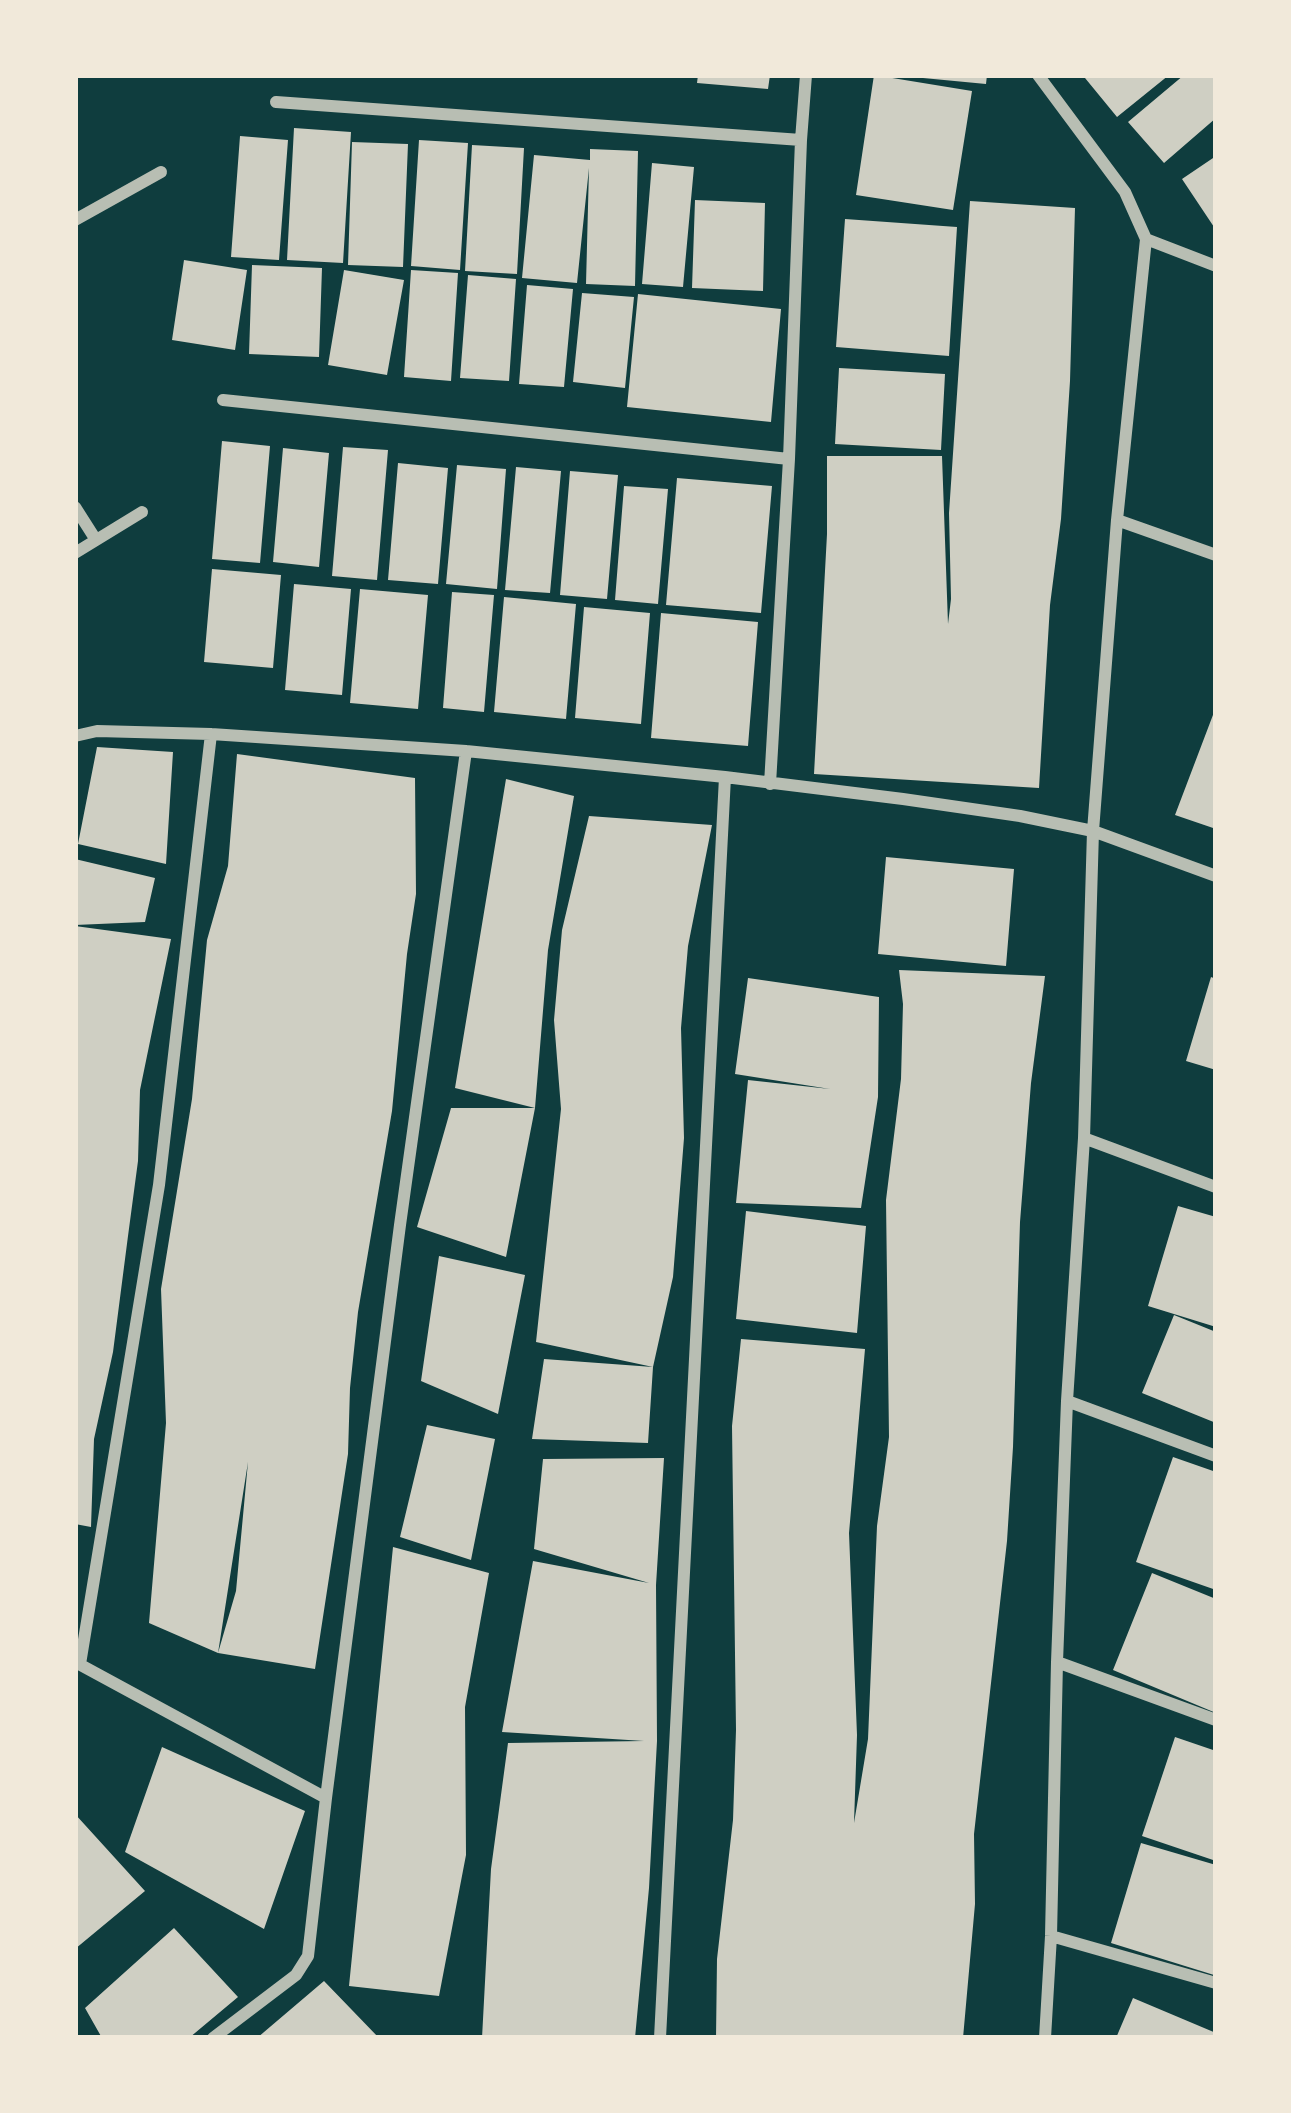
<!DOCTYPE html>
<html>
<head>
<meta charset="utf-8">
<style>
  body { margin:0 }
  #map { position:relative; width:1291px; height:2113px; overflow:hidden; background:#0f3d3e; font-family:"Noto Sans",sans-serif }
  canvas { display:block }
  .frame { position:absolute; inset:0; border:78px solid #f1e9da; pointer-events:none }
</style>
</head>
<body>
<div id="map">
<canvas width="1291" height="2113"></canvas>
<div class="frame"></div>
</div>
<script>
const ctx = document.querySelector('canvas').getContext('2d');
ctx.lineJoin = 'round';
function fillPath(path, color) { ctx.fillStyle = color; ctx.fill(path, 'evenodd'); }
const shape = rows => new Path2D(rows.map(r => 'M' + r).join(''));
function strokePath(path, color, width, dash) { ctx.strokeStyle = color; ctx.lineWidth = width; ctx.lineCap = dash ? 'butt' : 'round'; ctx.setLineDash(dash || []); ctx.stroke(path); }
fillPath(shape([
  [698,75,770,75,768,89,697,83],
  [874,75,972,91,953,210,856,195],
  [923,75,987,75,986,84,923,78],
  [1088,75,1169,75,1117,117,1085,78],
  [1184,75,1216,75,1216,118,1164,163,1128,122],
  [294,128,351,132,343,263,287,260],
  [240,136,288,140,279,260,231,257],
  [419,140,468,143,460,270,411,266],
  [352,142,408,144,403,267,348,265],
  [472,145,524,148,517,274,465,271],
  [590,149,638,151,635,286,586,284,589,168,577,283,522,278,534,155,590,160],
  [1216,156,1216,230,1182,179],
  [652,163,694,167,683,287,642,284],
  [695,200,765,203,763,291,692,288],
  [970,201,1075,208,1070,381,1061,519,1050,605,1039,788,814,774,827,534,827,456,942,456,948,624,951,599,949,513],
  [845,219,957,227,949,356,836,347],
  [184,260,247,270,235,350,172,340],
  [252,265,322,268,319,357,249,354],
  [344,270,404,280,387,375,328,365],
  [411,270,458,273,451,381,404,377],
  [468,275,516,279,509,381,460,378],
  [527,285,573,289,564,387,519,384],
  [582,293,634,297,625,388,573,382],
  [638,294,781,309,771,422,627,407],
  [839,368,945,374,941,450,835,444],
  [222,441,270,446,260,563,212,559],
  [343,447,388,450,377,580,332,576],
  [283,448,329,453,319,567,273,562],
  [398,463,448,468,438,584,388,580],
  [457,465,506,469,497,589,446,584],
  [516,467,561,471,550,593,505,590],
  [570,471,618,475,607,599,560,595],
  [677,478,772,486,761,613,666,605],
  [624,486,668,489,658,604,615,600],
  [212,569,281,575,273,668,204,662],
  [294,584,351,589,342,695,285,690],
  [360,589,428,595,418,709,350,703],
  [452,592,494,595,484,712,443,708],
  [504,597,576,604,566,719,494,712],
  [584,607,650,613,641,724,575,718],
  [661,613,758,622,748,746,651,738],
  [1216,707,1216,829,1175,815],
  [97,747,173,752,166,864,78,844],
  [237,754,415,778,416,894,407,954,392,1111,358,1312,350,1388,348,1454,315,1669,218,1653,236,1591,248,1462,218,1653,149,1623,166,1423,161,1289,192,1099,207,940,228,866],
  [506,779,574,796,548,950,535,1108,506,1257,417,1227,451,1108,535,1108,455,1088],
  [589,816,712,825,688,946,681,1028,684,1138,673,1277,653,1367,648,1443,532,1439,544,1359,653,1367,536,1342,561,1109,554,1020,562,930],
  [886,857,1014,869,1006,966,878,954],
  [75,859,155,878,145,922,75,925],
  [75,926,171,939,140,1090,138,1161,128,1236,113,1352,94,1439,91,1527,75,1524],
  [899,970,1045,976,1031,1083,1020,1222,1013,1447,1007,1541,974,1834,975,1904,963,2038,716,2038,717,1959,733,1820,736,1730,732,1426,741,1339,865,1349,849,1533,857,1735,854,1823,868,1739,877,1526,889,1437,886,1200,901,1079,903,1004],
  [1211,977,1216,979,1216,1070,1186,1061],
  [748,978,879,997,878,1097,861,1208,736,1203,748,1080,830,1089,735,1074],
  [1178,1206,1216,1217,1216,1327,1148,1306],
  [746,1211,866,1226,857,1333,736,1319],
  [439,1256,525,1275,498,1414,421,1381],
  [1174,1315,1216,1332,1216,1423,1142,1393],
  [427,1425,495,1439,471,1560,400,1537],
  [1173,1457,1216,1472,1216,1590,1136,1562],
  [664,1458,656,1585,657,1741,649,1888,635,2038,482,2038,491,1869,508,1743,644,1741,502,1732,533,1561,649,1583,534,1549,543,1459],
  [393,1547,489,1573,465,1707,466,1855,439,1996,349,1986],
  [1152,1573,1216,1599,1216,1713,1113,1670],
  [1175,1737,1216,1751,1216,1861,1142,1836],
  [162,1747,305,1811,264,1929,125,1852],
  [75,1814,145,1891,75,1949],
  [1141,1843,1216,1865,1214,1975,1111,1943],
  [174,1928,238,1997,189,2038,102,2038,85,2008],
  [324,1981,379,2038,257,2038],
  [1133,1998,1216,2033,1216,2038,1116,2038]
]), '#cfcfc3');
strokePath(shape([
  [1038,75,1125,192,1146,239,1117,520,1093,831,1084,1138,1067,1401,1057,1662,1051,1936,1045,2038],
  [276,102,801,140],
  [75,220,161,172],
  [1146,239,1216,266],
  [223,400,789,459],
  [75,507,96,540],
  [1117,520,1216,555],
  [75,553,142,512],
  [75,736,97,731,211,734,466,751,725,777,903,799,1020,816,1093,831,1216,876],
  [770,784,789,459,801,140,806,75],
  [1084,1138,1216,1187],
  [1067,1401,1216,1456],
  [1057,1662,1216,1720],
  [77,1663,326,1798,308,1956,296,1975,213,2038],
  [80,1664,159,1185,211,734],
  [326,1798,400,1225,466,751],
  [1051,1936,1216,1983],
  [660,2038,725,777]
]), '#b8beb3', 12);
</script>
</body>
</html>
